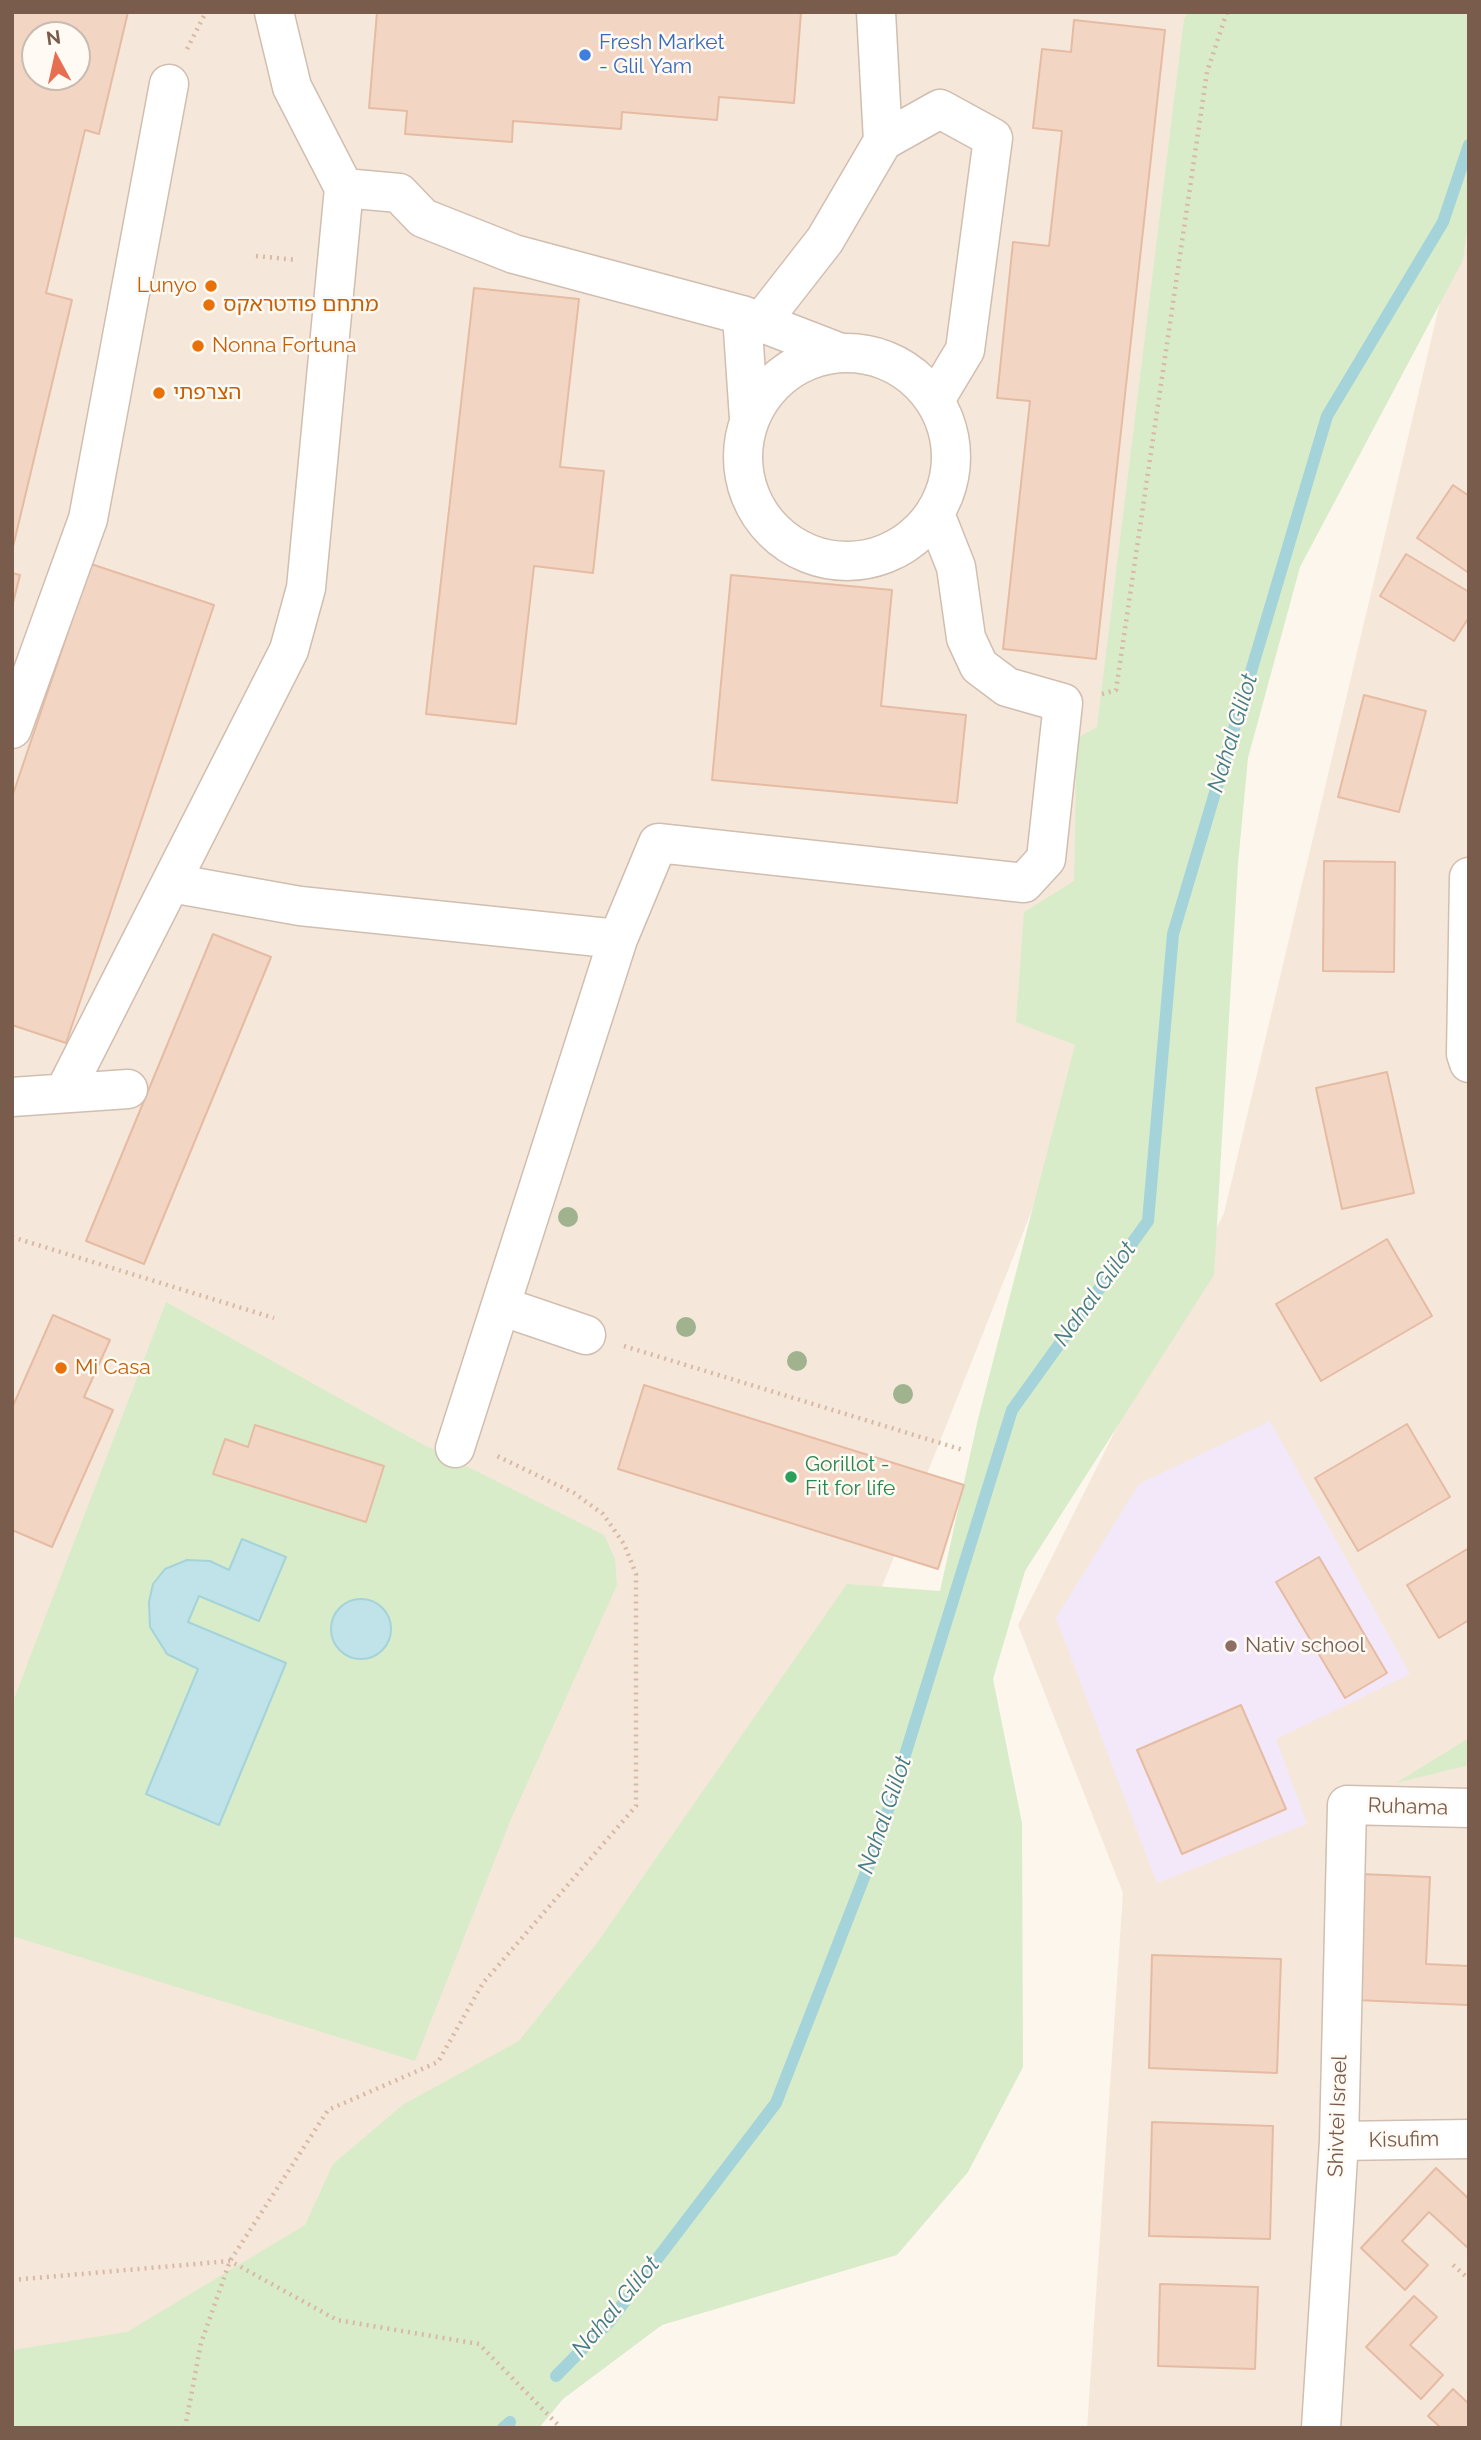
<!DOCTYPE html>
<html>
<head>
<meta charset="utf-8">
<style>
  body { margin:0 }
  #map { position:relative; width:1481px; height:2440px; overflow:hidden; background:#fdf6ec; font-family:Raleway,sans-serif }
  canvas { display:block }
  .frame { position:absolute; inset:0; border:14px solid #7a5c4d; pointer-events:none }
  .north { position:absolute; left:21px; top:21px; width:70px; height:70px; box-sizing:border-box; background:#fffaf3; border:2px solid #cabbb1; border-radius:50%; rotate:352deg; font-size:19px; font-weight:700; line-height:28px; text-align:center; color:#7a5c4d }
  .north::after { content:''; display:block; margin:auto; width:24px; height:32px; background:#e76f51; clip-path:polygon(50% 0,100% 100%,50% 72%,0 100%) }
</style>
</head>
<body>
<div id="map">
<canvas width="1481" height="2440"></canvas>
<div class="frame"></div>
<div class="north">N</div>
</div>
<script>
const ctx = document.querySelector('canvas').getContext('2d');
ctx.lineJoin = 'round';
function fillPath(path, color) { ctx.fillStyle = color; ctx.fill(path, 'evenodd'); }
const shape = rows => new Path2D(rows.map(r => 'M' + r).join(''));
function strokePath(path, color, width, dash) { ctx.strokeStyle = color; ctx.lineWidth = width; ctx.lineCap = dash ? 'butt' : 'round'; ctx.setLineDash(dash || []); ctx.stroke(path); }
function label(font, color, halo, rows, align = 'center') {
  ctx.font = font + ' Raleway,"Noto Sans Hebrew",sans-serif'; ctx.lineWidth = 5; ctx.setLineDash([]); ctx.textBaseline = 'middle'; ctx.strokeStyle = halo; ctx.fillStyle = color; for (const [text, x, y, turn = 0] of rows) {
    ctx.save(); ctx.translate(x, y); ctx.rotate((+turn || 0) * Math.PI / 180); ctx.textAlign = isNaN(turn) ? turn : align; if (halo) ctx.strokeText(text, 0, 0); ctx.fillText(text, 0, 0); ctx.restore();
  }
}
fillPath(shape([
  [12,12,1230,12,1116,999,751,1916,12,2428],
  [35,35,77,35,77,77,35,77],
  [1469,180,1469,2428,1087,2428,1123,1893,1018,1625,1224,1213]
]), '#f5e8da');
fillPath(shape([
  [1270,1421,1410,1674,1276,1739,1307,1824,1157,1883,1056,1618,1139,1484]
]), '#f3e8fa');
fillPath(shape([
  [1189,12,1469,12,1469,214,1463,260,1300,567,1248,758,1238,864,1214,1275,1025,1571,993,1679,1022,1823,1023,2067,968,2172,897,2255,662,2325,563,2399,539,2428,12,2428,12,2350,127,2332,305,2225,333,2164,404,2104,519,2041,597,1943,847,1584,940,1591,978,1419,1075,1045,1016,1022,1024,912,1074,881,1077,738,1097,727,1184,19],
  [166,1302,422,1444,604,1535,615,1559,617,1585,511,1819,415,2061,12,1936,12,1704],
  [1469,1738,1469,1765,1396,1783]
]), '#d8ecc9');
const water = shape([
  [242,1539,286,1557,259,1621,199,1596,188,1622,286,1663,219,1825,146,1794,198,1669,167,1654,150,1627,149,1602,153,1584,165,1569,187,1560,210,1561,229,1570,242,1539],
  '331 1629a30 30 0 1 1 60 0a30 30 0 1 1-60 0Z'
]);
fillPath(water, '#bfe3e8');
strokePath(water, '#a5d3da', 2);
strokePath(shape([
  [556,2376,609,2322,776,2103,879,1839,1012,1410,1148,1221,1173,934,1327,416,1443,222,1469,145],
  [503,2428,510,2422]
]), '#a5d3da', 12);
const building = shape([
  [12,12,128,12,99,134,85,130,46,293,72,300,12,551,12,12],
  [35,35,77,35,77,77,35,77,35,35],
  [377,12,801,12,794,103,719,97,717,120,622,112,621,129,513,121,512,142,405,134,407,111,369,108,377,12],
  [1074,20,1165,30,1096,659,1003,649,1030,401,997,398,1013,242,1049,246,1062,131,1033,128,1042,49,1071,52,1074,20],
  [474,288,579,299,560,467,604,471,593,573,534,566,516,724,426,714,474,288],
  [1453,485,1469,496,1469,573,1417,538,1453,485],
  [1406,554,1469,592,1469,617,1454,641,1380,596,1406,554],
  [91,564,214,605,66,1043,12,1025,12,797,91,564],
  [12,573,20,575,12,607,12,573],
  [731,575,892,590,881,706,966,715,957,803,712,780,731,575],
  [1364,695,1426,711,1399,812,1338,797,1364,695],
  [1324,861,1395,862,1394,972,1323,971,1324,861],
  [213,934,271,957,144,1264,86,1241,213,934],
  [1387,1072,1414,1193,1342,1209,1316,1088,1387,1072],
  [1387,1239,1432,1316,1321,1381,1276,1304,1387,1239],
  [53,1315,110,1340,84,1397,113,1410,52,1547,12,1530,12,1408,53,1315],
  [644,1385,964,1485,938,1569,618,1469,644,1385],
  [1407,1424,1450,1497,1358,1551,1315,1478,1407,1424],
  [255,1425,384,1466,366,1522,213,1474,225,1439,248,1447,255,1425],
  [1469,1548,1469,1620,1439,1638,1407,1585,1469,1548],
  [1319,1557,1387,1673,1345,1698,1276,1582,1319,1557],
  [1241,1705,1286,1809,1182,1854,1137,1750,1241,1705],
  [1361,1874,1430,1877,1426,1964,1469,1966,1468,2005,1355,2000,1361,1874],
  [1152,1955,1281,1959,1277,2073,1149,2068,1152,1955],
  [1152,2122,1273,2126,1270,2239,1149,2236,1152,2122],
  [1436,2168,1469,2199,1469,2249,1429,2212,1402,2241,1428,2265,1405,2290,1361,2248,1436,2168],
  [1160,2284,1258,2287,1255,2369,1158,2366,1160,2284],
  [1414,2296,1437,2317,1410,2345,1443,2375,1421,2399,1366,2347,1414,2296],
  [1453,2389,1469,2404,1469,2428,1441,2428,1428,2416,1453,2389]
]);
fillPath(building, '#f3d5c3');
strokePath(building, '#e6bba3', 2);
const minor = shape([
  [274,12,292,87,344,188,399,193,423,218,514,254,742,315,749,419],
  [876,12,883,141],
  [742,315,838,352],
  [761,322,825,240,883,141,940,109,993,138,965,350,935,400],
  '743 457a104 104 0 1 1 208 0a104 104 0 1 1-208 0Z',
  [12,729,88,519,169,84],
  [1469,877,1466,1054,1469,1063],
  [171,883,300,906,618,939,658,843,1024,883,1046,859,1063,703,1007,687,979,666,966,638,956,567,935,514],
  [64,1093,289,650,306,588,344,188],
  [12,1097,128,1089],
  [501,1306,586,1335],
  [455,1448,618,939],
  [1339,2141,1469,2139],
  [1321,2428,1339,2141,1347,1805,1469,1808]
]);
strokePath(minor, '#d1beb0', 41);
strokePath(shape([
  [187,49,206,12],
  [256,256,297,260],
  [1102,694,1116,690,1207,72,1227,12],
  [12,1237,274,1318],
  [624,1346,963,1450],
  [1453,2265,1469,2279],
  [12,2280,230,2261,337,2320,479,2344,561,2428],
  [185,2428,201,2343,230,2261,328,2110,438,2062,483,1983,636,1806,636,1574,624,1544,603,1514,574,1493,497,1456]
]), '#d9b8a5', 4.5, [2, 5]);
strokePath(minor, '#fff', 38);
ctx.fillStyle = '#a0b28e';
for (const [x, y] of [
  [568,1217],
  [686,1327],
  [797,1361],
  [903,1394]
]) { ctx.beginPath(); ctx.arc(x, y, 10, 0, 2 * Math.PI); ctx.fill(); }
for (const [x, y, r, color] of [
  [585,55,7,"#3f7fe0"],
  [211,286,7,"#e8710a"],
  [209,305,7,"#e8710a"],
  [198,346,7,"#e8710a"],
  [159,393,7,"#e8710a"],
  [61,1368,7,"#e8710a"],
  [791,1477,7,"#2e9e5b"],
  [1231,1646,7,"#8d6e63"]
]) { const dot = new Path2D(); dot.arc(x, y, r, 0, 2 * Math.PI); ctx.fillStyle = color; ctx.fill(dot); strokePath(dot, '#fffaf3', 2.5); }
label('21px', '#366cbe', '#fffaf3', [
  ["Fresh Market",599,43],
  ["- Glil Yam",599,67]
], 'left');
label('21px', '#c56008', '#fffaf3', [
  ["Lunyo",197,286,"right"],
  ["מתחם פודטראקס",223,305],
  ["Nonna Fortuna",212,346],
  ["הצרפתי",173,393],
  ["Mi Casa",75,1368]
], 'left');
label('21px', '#27864d', '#fffaf3', [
  ["Gorillot -",805,1465],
  ["Fit for life",805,1489]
], 'left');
label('21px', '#785e54', '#fffaf3', [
  ["Nativ school",1245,1646]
], 'left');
label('21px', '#7a5c4d', '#fffaf3', [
  ["Ruhama",1408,1807,2],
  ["Shivtei Israel",1338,2116,-88],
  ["Kisufim",1404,2140,-1]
]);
label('italic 23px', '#437c86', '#fffaf3', [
  ["Nahal Glilot",1233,733,-73],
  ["Nahal Glilot",1095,1294,-54],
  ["Nahal Glilot",885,1815,-71],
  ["Nahal Glilot",616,2307,-50]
]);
</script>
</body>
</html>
